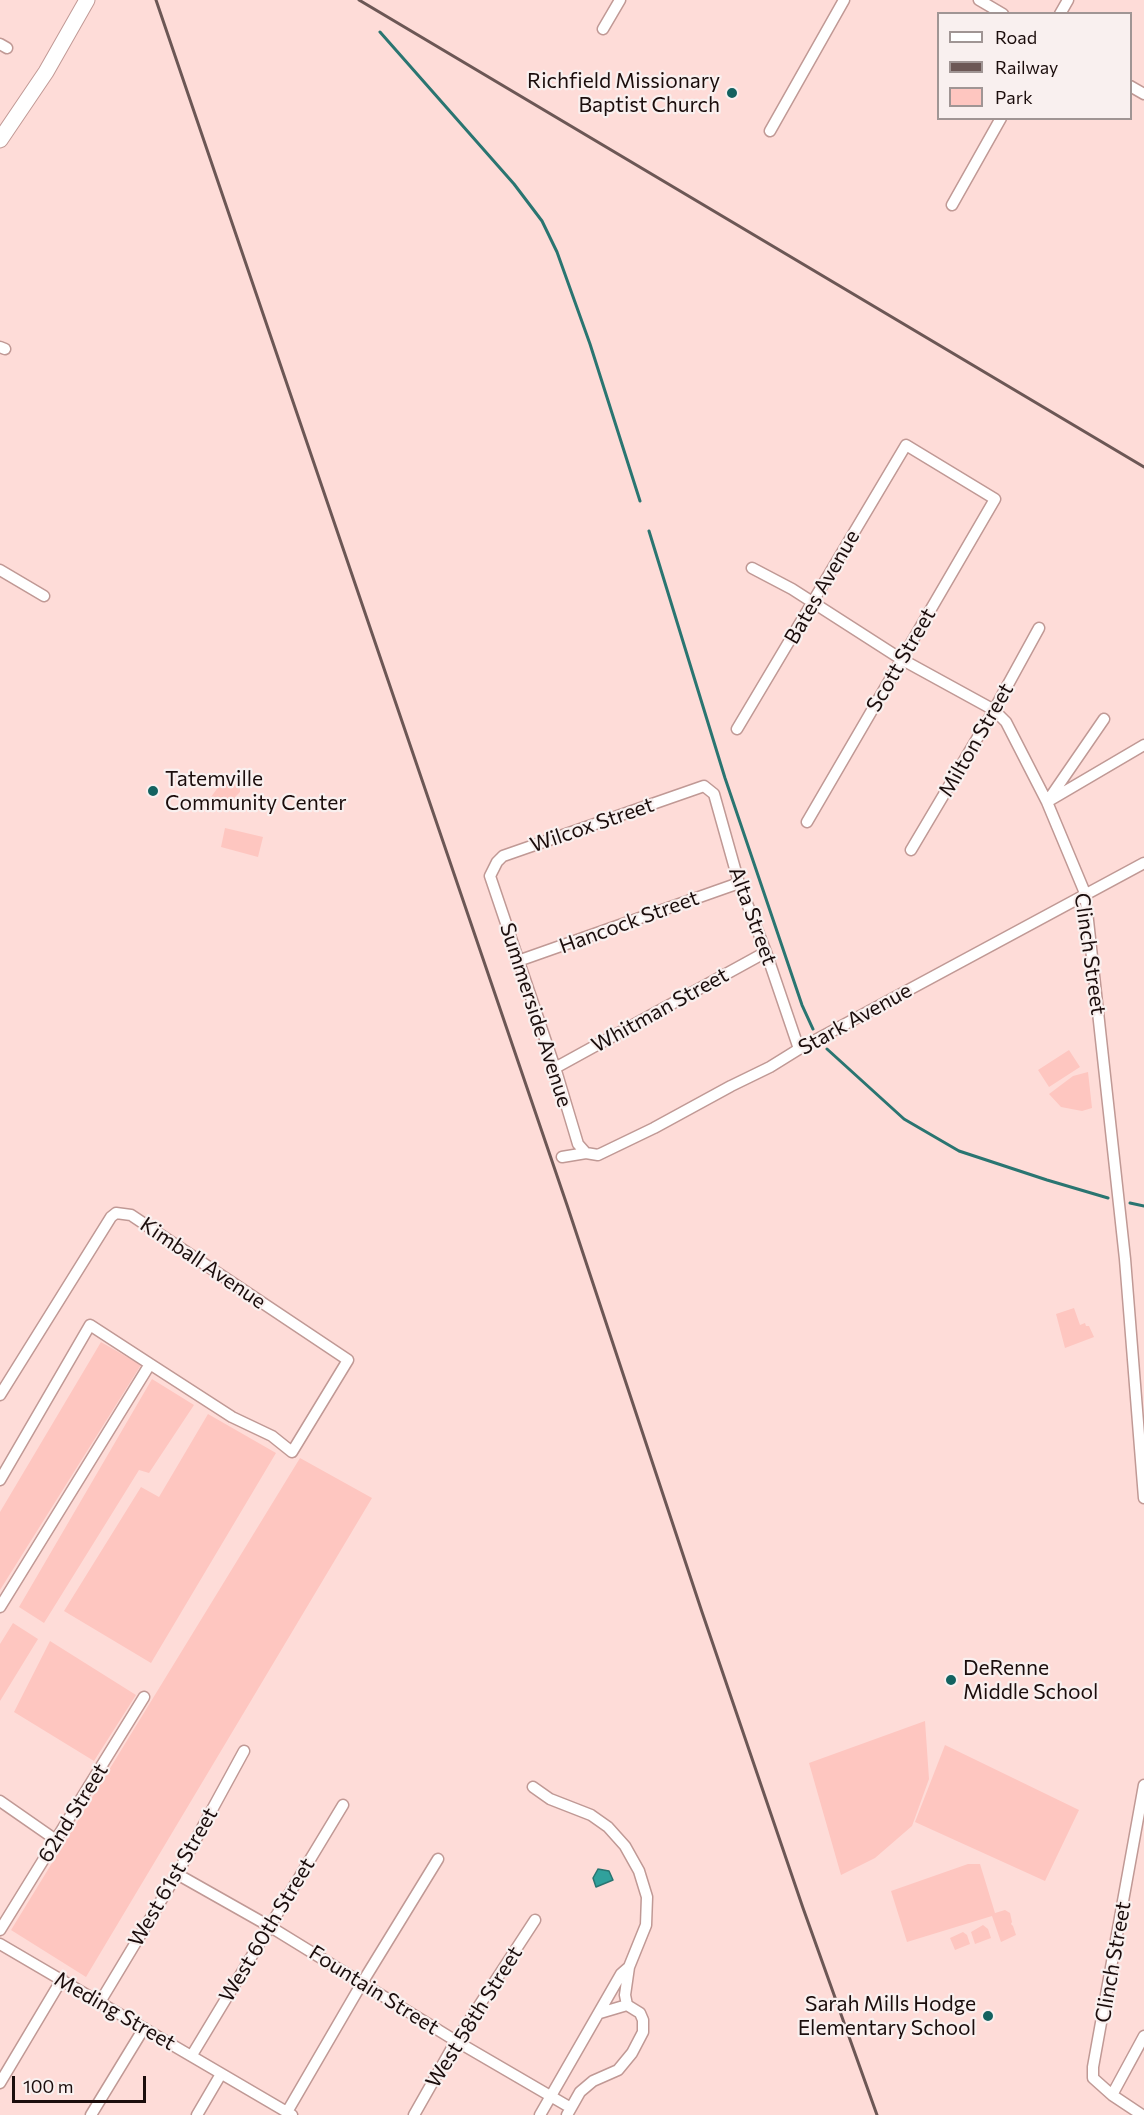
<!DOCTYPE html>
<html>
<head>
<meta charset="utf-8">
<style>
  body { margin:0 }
  #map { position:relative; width:1144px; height:2115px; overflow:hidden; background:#fedcd8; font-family:Commissioner,sans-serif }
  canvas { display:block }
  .legend { position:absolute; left:937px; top:12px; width:195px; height:108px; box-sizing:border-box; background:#f9f0ef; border:2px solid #a09594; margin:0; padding:8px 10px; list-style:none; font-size:18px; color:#1b0d0c }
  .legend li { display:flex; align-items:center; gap:12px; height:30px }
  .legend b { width:30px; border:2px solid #a09594 }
  .scale { position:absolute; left:12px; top:2076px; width:134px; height:27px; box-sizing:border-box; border:3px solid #1b0d0c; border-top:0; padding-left:8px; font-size:18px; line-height:21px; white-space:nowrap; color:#1b0d0c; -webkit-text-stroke:4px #f9f0ef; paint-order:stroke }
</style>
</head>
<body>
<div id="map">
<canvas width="1144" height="2115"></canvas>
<ul class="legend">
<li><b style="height:8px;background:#fff"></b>Road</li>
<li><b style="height:8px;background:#6c5755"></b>Railway</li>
<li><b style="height:16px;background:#fec6c0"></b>Park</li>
</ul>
<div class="scale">100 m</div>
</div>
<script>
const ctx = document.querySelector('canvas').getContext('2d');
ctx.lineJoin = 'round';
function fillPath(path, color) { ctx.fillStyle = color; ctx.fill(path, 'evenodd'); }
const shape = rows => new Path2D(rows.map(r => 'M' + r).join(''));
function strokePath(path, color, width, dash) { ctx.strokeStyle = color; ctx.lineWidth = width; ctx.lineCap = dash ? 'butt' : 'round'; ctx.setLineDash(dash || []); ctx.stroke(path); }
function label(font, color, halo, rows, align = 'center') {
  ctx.font = font + ' Commissioner,sans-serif'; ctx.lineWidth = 4.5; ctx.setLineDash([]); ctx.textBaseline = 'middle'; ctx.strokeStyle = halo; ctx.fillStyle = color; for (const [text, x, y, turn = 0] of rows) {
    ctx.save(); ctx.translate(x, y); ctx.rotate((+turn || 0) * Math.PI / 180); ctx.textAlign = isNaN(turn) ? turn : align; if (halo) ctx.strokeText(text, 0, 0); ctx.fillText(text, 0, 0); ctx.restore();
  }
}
fillPath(shape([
  [229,783,240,785,240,792,233,799,230,806,219,806,211,797,219,786],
  [225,828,263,837,258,857,221,847],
  [1069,1050,1080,1067,1049,1087,1038,1070],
  [1088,1072,1092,1108,1082,1111,1061,1107,1049,1094,1073,1076],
  [1074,1308,1080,1325,1085,1323,1086,1326,1089,1326,1094,1337,1065,1348,1056,1314],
  [101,1342,141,1365,0,1590,0,1512],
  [152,1379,194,1405,149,1473,139,1470,44,1623,19,1607],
  [208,1414,276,1453,151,1663,64,1611,141,1487,159,1497],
  [300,1458,372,1498,86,1977,11,1930],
  [13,1623,38,1639,0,1701,0,1644],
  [50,1641,136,1695,94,1761,14,1712],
  [925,1721,929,1779,912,1826,875,1858,841,1875,809,1763],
  [945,1745,1079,1810,1045,1881,915,1822],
  [968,1864,980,1864,995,1913,1005,1910,1010,1913,1012,1922,1011,1924,1013,1926,1016,1935,1001,1942,992,1916,907,1942,891,1891],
  [983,1925,988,1929,991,1938,975,1944,971,1932],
  [963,1932,967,1935,970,1944,955,1950,950,1938]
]), '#fec6c0');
const water = shape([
  [598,1869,609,1871,613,1880,596,1887,593,1878,598,1869]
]);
fillPath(water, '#30a19c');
strokePath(water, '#2a7571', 1.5);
strokePath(shape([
  [380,32,514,184,542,221,557,252,590,344,640,501],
  [649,531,725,778,802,1005,813,1029],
  [827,1049,904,1119,959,1151,1047,1180,1108,1198],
  [1130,1203,1144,1206]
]), '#2a7571', 3);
const street = shape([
  [979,0,1003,14],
  [1060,14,1068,0],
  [603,29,620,0],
  [0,44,7,48],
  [1130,86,1144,94],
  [770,131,844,0],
  [952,205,1001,118],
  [0,347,5,349],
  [752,568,792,589,901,659,994,710,1006,722,1047,802,1085,893,1125,1259,1144,1498],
  [0,570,44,596],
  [737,729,906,445,995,499,807,822],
  [1049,799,1104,719],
  [1047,802,1144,745],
  [911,850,994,710,1039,628],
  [518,961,739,883],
  [555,1068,766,952],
  [586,1153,578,1144,557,1074,490,876,497,862,503,856,704,786,714,794,739,883,766,952,799,1049],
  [562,1157,586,1153,598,1155,654,1128,731,1086,770,1067,799,1049,1144,863],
  [0,1395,111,1217,116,1213,131,1215,348,1360,292,1452,272,1436,232,1417,150,1364,0,1607],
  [0,1480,90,1325,150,1364],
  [533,1787,550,1799,591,1815,608,1827,625,1846,639,1871,647,1897,646,1925,629,1967,625,1995,627,2005,640,2013,643,2020,643,2032,632,2053,618,2070,593,2081,580,2092,567,2115],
  [0,1801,56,1840],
  [177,1874,269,1926,456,2041,571,2108],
  [0,1930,144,1697],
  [0,1944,292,2115],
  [100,2002,177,1874,244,1751],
  [600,2013,627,2005],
  [192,2055,343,1805],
  [0,2083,62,1979],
  [1112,2095,1144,2036],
  [287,2112,362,1983,438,1859],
  [91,2115,144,2028],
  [197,2115,221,2074],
  [414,2115,456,2041,535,1920],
  [540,2115,621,1974,629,1967],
  [1142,2115,1112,2095,1093,2078,1093,2067,1144,1785]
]);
const secondary = shape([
  [0,140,46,72,87,0]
]);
strokePath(street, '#c09995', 13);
strokePath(secondary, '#c09995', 17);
strokePath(street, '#fff', 10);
strokePath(secondary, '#fff', 15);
strokePath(shape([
  [156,0,567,1205,702,1612,803,1908,877,2115],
  [359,0,1144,467]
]), '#6c5755', 3);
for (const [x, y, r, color] of [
  [732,93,6,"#136260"],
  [153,791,6,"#136260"],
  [951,1680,6,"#136260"],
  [988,2016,6,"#136260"]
]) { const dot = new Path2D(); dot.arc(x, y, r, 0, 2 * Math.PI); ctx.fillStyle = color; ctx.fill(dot); strokePath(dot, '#f9f0ef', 2); }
label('21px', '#1b0d0c', '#f9f0ef', [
  ["Richfield Missionary",720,81],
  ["Baptist Church",720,105],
  ["Tatemville",165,779,"left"],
  ["Community Center",165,803,"left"],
  ["DeRenne",963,1668,"left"],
  ["Middle School",963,1692,"left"],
  ["Sarah Mills Hodge",976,2004],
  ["Elementary School",976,2028]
], 'right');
label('21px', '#1b0d0c', '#f9f0ef', [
  ["Bates Avenue",822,587,-60],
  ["Scott Street",901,660,-60],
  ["Milton Street",976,740,-60],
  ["Wilcox Street",592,825,-19],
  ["Alta Street",753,916,70],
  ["Hancock Street",629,922,-20],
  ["Clinch Street",1090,954,82],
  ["Whitman Street",660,1010,-29],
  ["Summerside Avenue",536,1015,72],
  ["Stark Avenue",855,1019,-29],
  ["Kimball Avenue",203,1263,34],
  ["62nd Street",73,1813,-58],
  ["West 61st Street",173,1877,-60],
  ["West 60th Street",267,1930,-59],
  ["Clinch Street",1113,1962,-80],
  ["Fountain Street",374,1990,32],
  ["Meding Street",115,2011,30],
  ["West 58th Street",474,2017,-58]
]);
</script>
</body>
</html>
